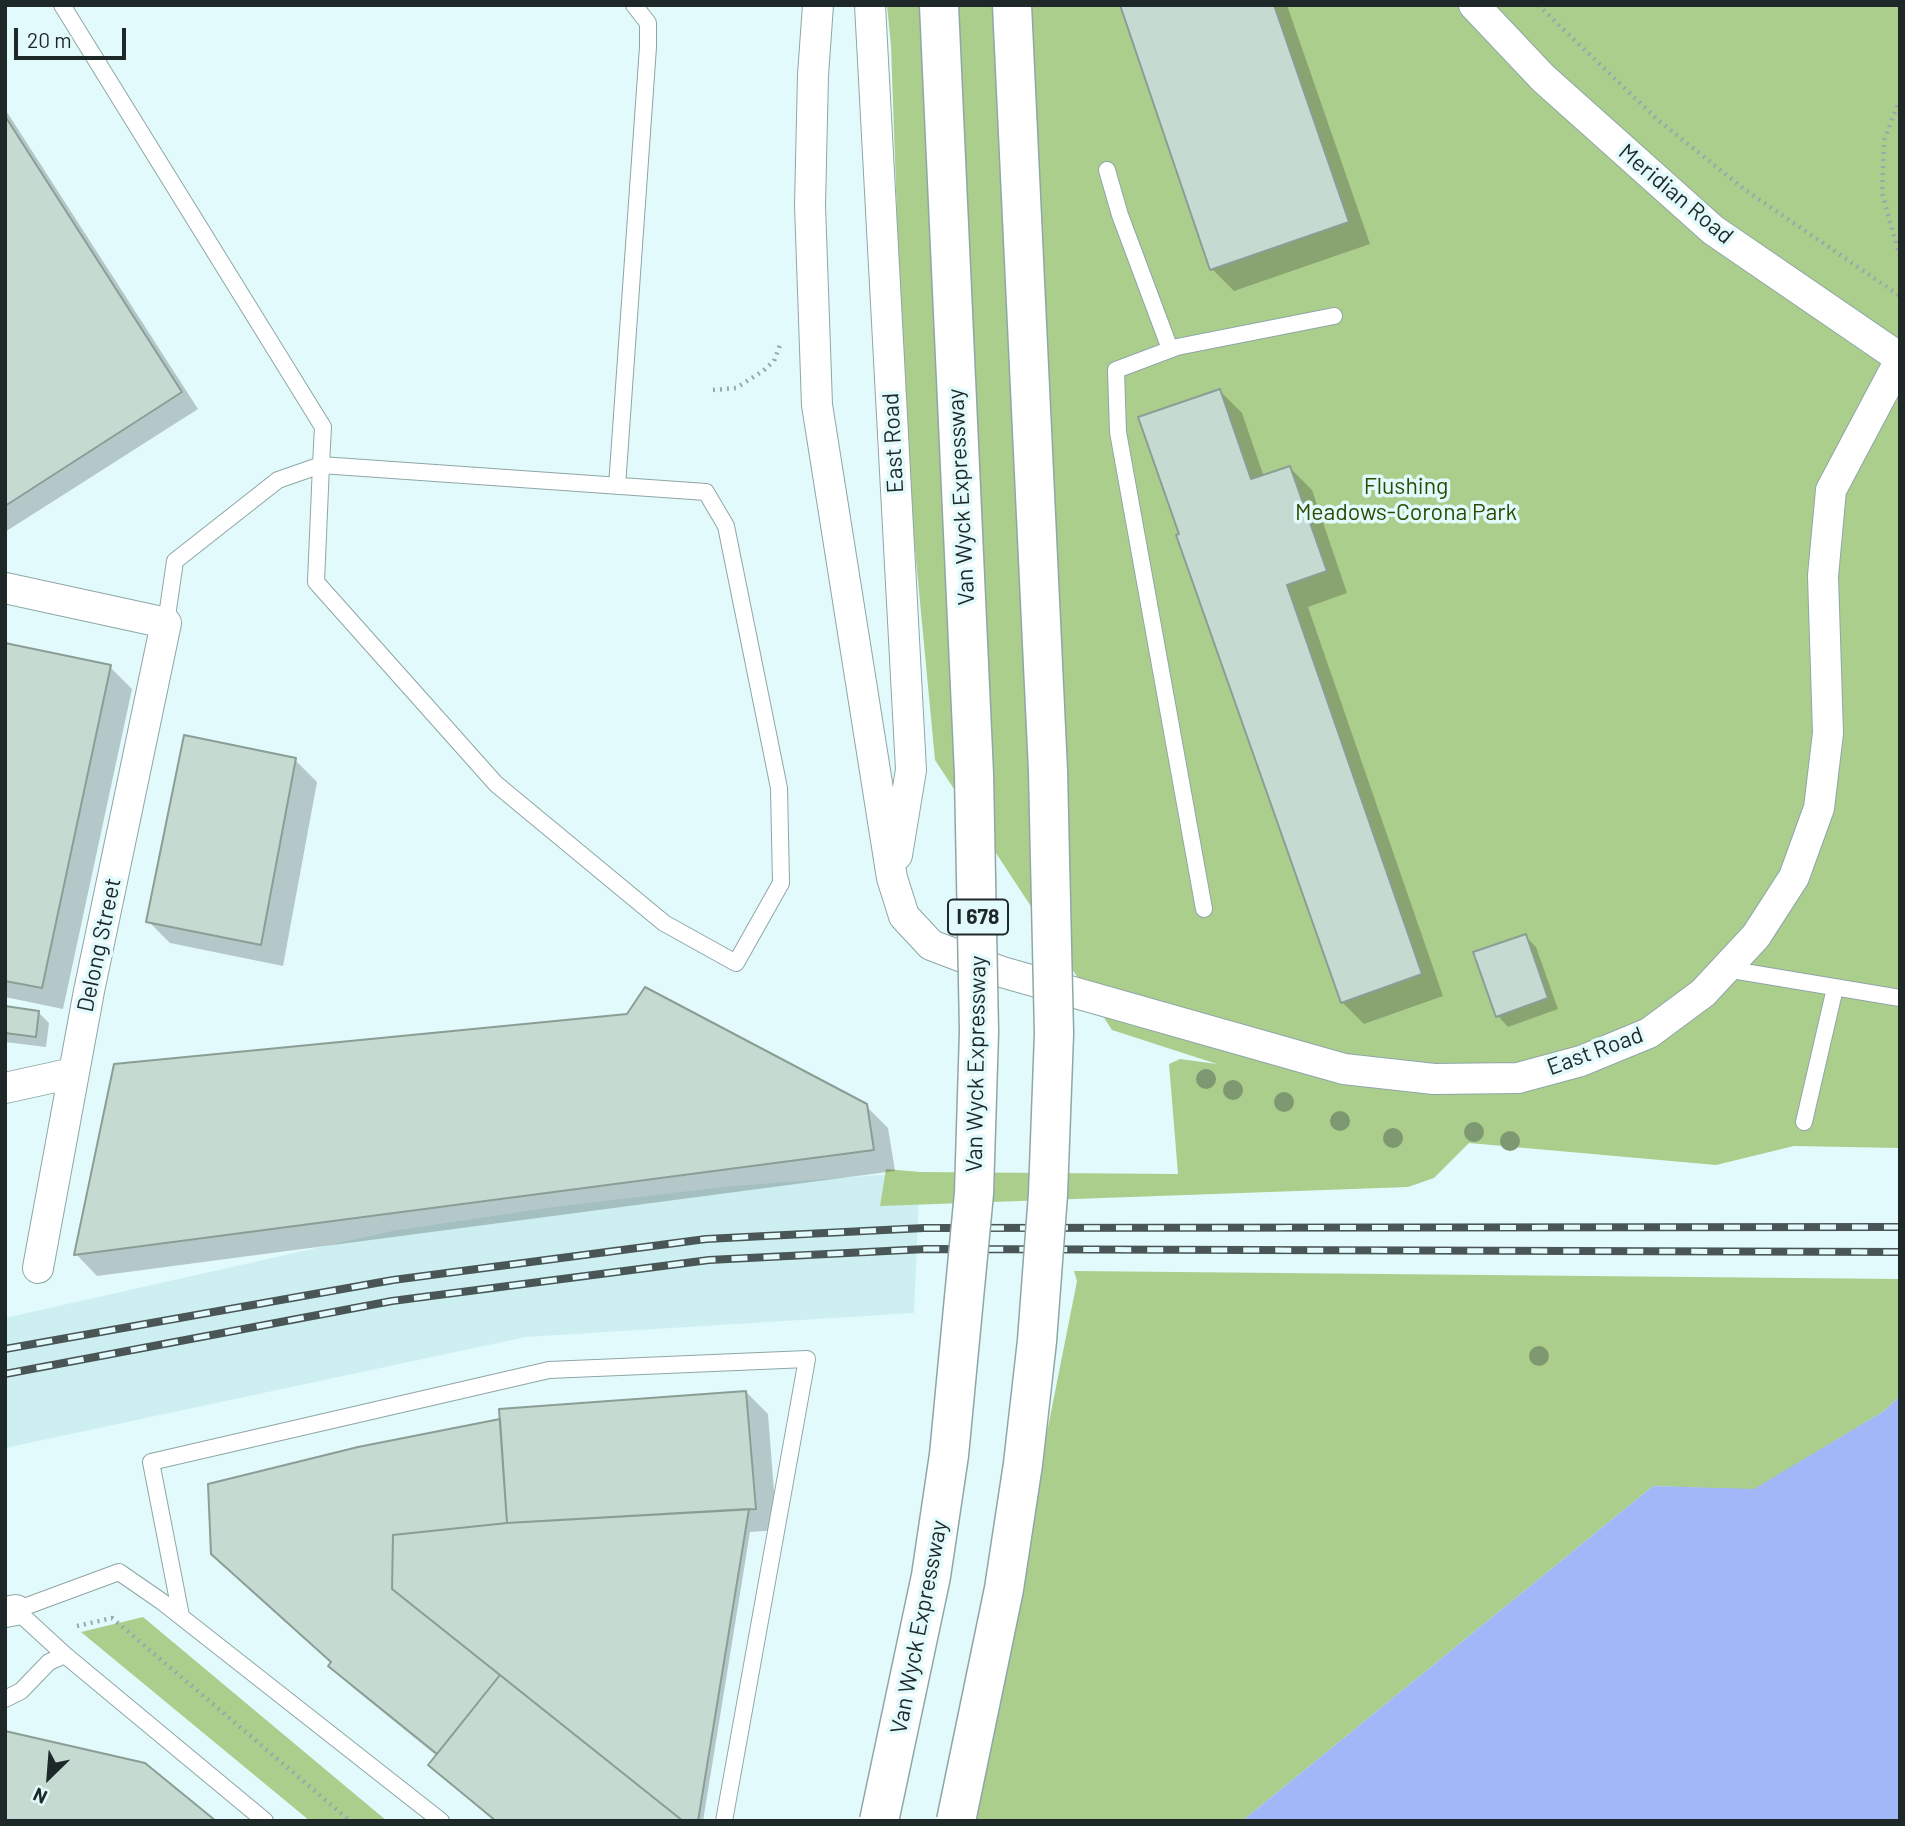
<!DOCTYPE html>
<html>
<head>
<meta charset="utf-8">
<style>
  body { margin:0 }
  #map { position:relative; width:1905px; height:1826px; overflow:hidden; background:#e2fafc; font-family:Barlow,sans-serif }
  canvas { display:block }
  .frame { position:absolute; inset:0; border:7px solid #1f2828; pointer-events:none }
  .north { position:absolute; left:14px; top:1742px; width:70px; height:70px; -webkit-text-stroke:5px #e2fafc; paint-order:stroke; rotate:205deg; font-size:19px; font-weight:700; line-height:28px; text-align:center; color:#1f2828 }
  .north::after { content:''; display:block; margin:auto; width:24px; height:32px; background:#1f2828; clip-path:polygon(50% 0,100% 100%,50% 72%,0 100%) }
  .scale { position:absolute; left:14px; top:28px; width:112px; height:32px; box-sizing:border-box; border:4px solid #1f2828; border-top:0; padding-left:9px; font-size:21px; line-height:24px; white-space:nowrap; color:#1f2828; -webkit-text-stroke:5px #e2fafc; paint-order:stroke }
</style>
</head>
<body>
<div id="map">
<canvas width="1905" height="1826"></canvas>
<div class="frame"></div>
<div class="north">N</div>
<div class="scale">20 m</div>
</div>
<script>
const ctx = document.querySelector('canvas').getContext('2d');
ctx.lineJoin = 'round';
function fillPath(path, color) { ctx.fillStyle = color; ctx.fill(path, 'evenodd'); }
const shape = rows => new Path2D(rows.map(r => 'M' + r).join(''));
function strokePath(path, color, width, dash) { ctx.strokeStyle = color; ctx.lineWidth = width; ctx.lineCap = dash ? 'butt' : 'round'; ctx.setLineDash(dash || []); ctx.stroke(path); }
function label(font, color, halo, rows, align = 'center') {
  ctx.font = font + ' Barlow,sans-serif'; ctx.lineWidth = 7; ctx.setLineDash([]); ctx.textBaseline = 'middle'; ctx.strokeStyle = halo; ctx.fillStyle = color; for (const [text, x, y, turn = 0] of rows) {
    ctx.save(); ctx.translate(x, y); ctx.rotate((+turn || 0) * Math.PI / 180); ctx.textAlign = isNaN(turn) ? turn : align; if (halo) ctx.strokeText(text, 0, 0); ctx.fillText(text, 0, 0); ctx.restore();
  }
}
fillPath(shape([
  [920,1172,914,1313,526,1337,5,1448,5,1318,392,1231,553,1207,732,1186]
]), '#cdeff1');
fillPath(shape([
  [887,5,1900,5,1900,1148,1794,1146,1716,1165,1469,1143,1434,1178,1408,1187,880,1206,886,1169,920,1172,1178,1174,1169,1064,1180,1059,1217,1064,1112,1030,935,760,905,444,891,46],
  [1074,1271,1900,1279,1900,1396,1884,1411,1754,1490,1653,1486,1242,1821,970,1821,1077,1281],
  [143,1617,387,1821,310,1821,81,1632]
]), '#acce8d');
fillPath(shape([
  [1900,1396,1900,1821,1242,1821,1653,1486,1754,1489,1884,1411]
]), '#a1b7f8');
fillPath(shape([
  [1122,5,1287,5,1370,244,1234,291,1212,269],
  [5,109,198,409,5,532],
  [1220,391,1242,413,1264,477,1290,468,1312,490,1347,593,1308,607,1443,996,1364,1024,1342,1002],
  [5,645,110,667,132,689,63,1009,5,997],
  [295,760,317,782,283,966,170,943,148,921],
  [1525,936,1536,947,1558,1009,1508,1027,1498,1016],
  [5,1008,38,1012,49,1023,46,1047,5,1042],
  [866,1106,888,1128,895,1171,97,1276,76,1254],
  [746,1392,768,1414,777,1530,750,1532,703,1821,494,1821,430,1765,437,1756,352,1687,330,1665,332,1663,235,1576]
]), '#0003');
const building = shape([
  [1120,5,1274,5,1349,222,1210,270,1120,5],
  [5,116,182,392,5,506,5,116],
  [1220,389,1251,479,1290,466,1327,571,1287,585,1422,974,1341,1003,1176,535,1179,534,1138,417,1220,389],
  [5,643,111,665,42,988,5,981,5,643],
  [184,735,296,758,261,945,146,922,184,735],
  [1526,934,1548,998,1496,1017,1473,952,1526,934],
  [645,987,867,1104,874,1150,74,1255,114,1064,627,1014,645,987],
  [5,1006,39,1011,36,1037,5,1033,5,1006],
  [746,1391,756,1509,507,1523,499,1409,746,1391],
  [500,1419,507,1523,393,1535,392,1589,500,1675,437,1754,328,1666,331,1662,211,1554,208,1484,358,1447,500,1419],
  [749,1509,698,1821,683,1821,392,1589,393,1535,507,1523,749,1509],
  [500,1675,683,1821,496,1821,428,1765,500,1675],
  [5,1731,145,1763,216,1821,5,1821,5,1731]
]);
fillPath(building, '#c5dad0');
strokePath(building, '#8b9e95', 2);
const service = shape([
  [62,5,323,427,321,465,316,582,496,784,664,923,736,963,781,883,779,788,726,526,706,492,321,465,278,480,175,561,166,623],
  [1107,170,1120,215,1170,349],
  [617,486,648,47,648,23,634,5],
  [1204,909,1118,432,1116,370,1177,347,1334,316],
  [1726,969,1900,998],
  [1804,1122,1835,988],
  [181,1616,151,1462,549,1370,807,1359,724,1821],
  [5,1699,21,1691,49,1662,65,1655],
  [265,1821,65,1655,16,1610,119,1572,161,1601,441,1821]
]);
const minor = shape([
  [818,5,813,75,810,205,817,405,892,878,904,916,931,945,1002,972,1344,1069,1434,1079,1518,1078,1581,1061,1649,1033,1703,993,1756,936,1794,877,1819,808,1828,733,1823,576,1831,490,1900,360],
  [870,5,911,770,897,855],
  [1474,5,1543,78,1713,230,1900,358],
  [5,588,166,623,89,991,38,1268],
  [5,1088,73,1073],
  [5,1612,16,1610]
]);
strokePath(service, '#8fa6a7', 18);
strokePath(minor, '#8fa6a7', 32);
strokePath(shape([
  [1538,5,1658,120,1744,189,1900,296],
  [1900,99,1884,140,1882,193,1900,257],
  [713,390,736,388,763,371,774,361,780,345],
  [77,1626,112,1618,350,1821]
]), '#97a9aa', 4.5, [2, 5]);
strokePath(service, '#fff', 16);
strokePath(minor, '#fff', 30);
const rail = shape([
  [5,1349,393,1280,706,1239,924,1228,1900,1227],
  [5,1374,392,1301,709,1260,926,1249,1900,1252]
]);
strokePath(rail, '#4a5656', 8);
strokePath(rail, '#e2fafc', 5, [16]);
const motorwayBridge = shape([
  [879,1821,931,1576,949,1455,974,1193,979,1032,974,774,939,5],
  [956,1821,1004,1589,1023,1464,1037,1341,1048,1194,1054,1034,1048,771,1012,5]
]);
strokePath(motorwayBridge, '#8fa6a7', 41, []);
strokePath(motorwayBridge, '#fff', 38);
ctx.fillStyle = '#7e9971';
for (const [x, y] of [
  [1206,1079],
  [1233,1090],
  [1284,1102],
  [1340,1121],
  [1474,1132],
  [1393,1138],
  [1510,1141],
  [1539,1356]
]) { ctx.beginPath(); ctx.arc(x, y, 10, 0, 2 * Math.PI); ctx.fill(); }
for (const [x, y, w] of [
  [978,917,60]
]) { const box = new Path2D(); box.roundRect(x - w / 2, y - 17.5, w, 35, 5); ctx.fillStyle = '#e2fafc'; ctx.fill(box); strokePath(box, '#1f2828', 2); }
label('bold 21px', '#1f2828', null, [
  ["I 678",978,917]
]);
label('23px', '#1f2828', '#e2fafc', [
  ["Meridian Road",1676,194,40],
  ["East Road",893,443,-93],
  ["Van Wyck Expressway",961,497,-93],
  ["Delong Street",99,945,-78],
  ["East Road",1595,1051,-20],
  ["Van Wyck Expressway",976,1064,-89],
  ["Van Wyck Expressway",919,1627,-79]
]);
label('23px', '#2c4a00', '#e2fafc', [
  ["Flushing",1406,486],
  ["Meadows-Corona Park",1406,512]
]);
</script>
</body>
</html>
